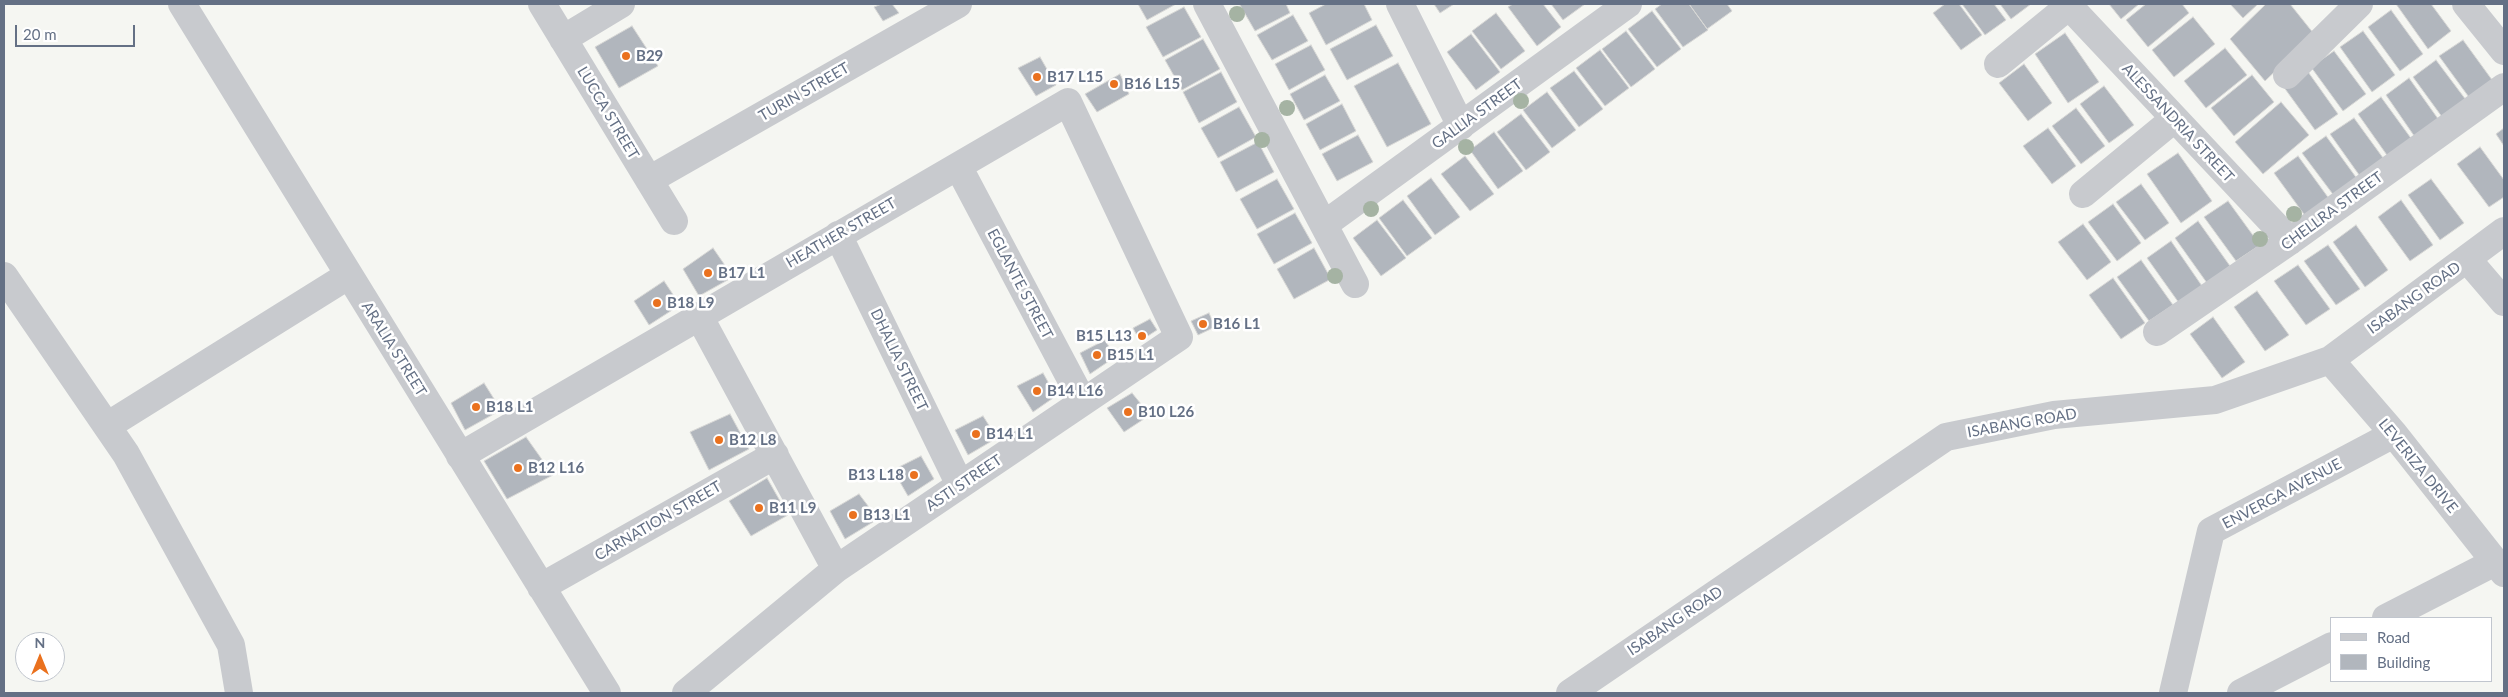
<!DOCTYPE html>
<html>
<head>
<meta charset="utf-8">
<style>
  body { margin:0 }
  #map { position:relative; width:2508px; height:697px; overflow:hidden; background:#f5f6f2; font-family:Lato,sans-serif }
  canvas { display:block }
  .frame { position:absolute; inset:0; border:5px solid #647085; pointer-events:none }
  .legend { position:absolute; left:2330px; top:617px; width:162px; height:65px; box-sizing:border-box; background:#fff; border:1px solid #c1c6ce; margin:0; padding:6px 9px; list-style:none; font-size:15px; color:#647085 }
  .legend li { display:flex; align-items:center; gap:10px; height:25px }
  .legend b { width:25px; border:1px solid #c1c6ce }
  .north { position:absolute; left:15px; top:632px; width:50px; height:50px; box-sizing:border-box; background:#fff; border:1px solid #c1c6ce; border-radius:50%; rotate:0deg; font-size:14px; font-weight:700; line-height:20px; text-align:center; color:#647085 }
  .north::after { content:''; display:block; margin:auto; width:18px; height:22px; background:#ea711e; clip-path:polygon(50% 0,100% 100%,50% 72%,0 100%) }
  .scale { position:absolute; left:15px; top:25px; width:120px; height:22px; box-sizing:border-box; border:2px solid #647085; border-top:0; padding-left:6px; font-size:15px; line-height:18px; white-space:nowrap; color:#647085; -webkit-text-stroke:4px #fff; paint-order:stroke }
</style>
</head>
<body>
<div id="map">
<canvas width="2508" height="697"></canvas>
<div class="frame"></div>
<ul class="legend">
<li><b style="height:6px;background:#c8cace"></b>Road</li>
<li><b style="height:14px;background:#b1b6bd"></b>Building</li>
</ul>
<div class="north">N</div>
<div class="scale">20 m</div>
</div>
<script>
const ctx = document.querySelector('canvas').getContext('2d');
ctx.lineJoin = 'round';
function fillPath(path, color) { ctx.fillStyle = color; ctx.fill(path, 'evenodd'); }
const shape = rows => new Path2D(rows.map(r => 'M' + r).join(''));
function strokePath(path, color, width, dash) { ctx.strokeStyle = color; ctx.lineWidth = width; ctx.lineCap = dash ? 'butt' : 'round'; ctx.setLineDash(dash || []); ctx.stroke(path); }
function label(font, color, halo, rows, align = 'center') {
  ctx.font = font + ' Lato,sans-serif'; ctx.lineWidth = 5; ctx.setLineDash([]); ctx.textBaseline = 'middle'; ctx.strokeStyle = halo; ctx.fillStyle = color; for (const [text, x, y, turn = 0] of rows) {
    ctx.save(); ctx.translate(x, y); ctx.rotate((+turn || 0) * Math.PI / 180); ctx.textAlign = isNaN(turn) ? turn : align; if (halo) ctx.strokeText(text, 0, 0); ctx.fillText(text, 0, 0); ctx.restore();
  }
}
const building = shape([
  [882,4,892,4,899,13,883,21,874,7,882,4],
  [1138,4,1176,4,1147,20,1138,4],
  [1243,4,1286,4,1290,13,1255,31,1240,5,1243,4],
  [1326,4,1364,4,1372,20,1326,45,1309,13,1326,4],
  [1434,4,1454,4,1440,13,1434,4],
  [1513,4,1543,4,1561,27,1537,46,1508,7,1513,4],
  [1551,4,1585,4,1563,20,1551,4],
  [1662,4,1689,4,1708,30,1683,47,1655,9,1662,4],
  [1689,4,1727,4,1732,11,1707,29,1689,4],
  [1945,4,1959,4,1982,35,1961,50,1933,13,1945,4],
  [1962,4,1994,4,2006,20,1985,35,1962,4],
  [2000,4,2031,4,2011,19,2000,4],
  [2109,4,2139,4,2121,19,2109,4],
  [2146,4,2182,4,2189,13,2148,47,2126,20,2146,4],
  [2230,4,2258,4,2243,18,2230,4],
  [2266,4,2290,4,2314,34,2265,81,2230,39,2266,4],
  [2396,4,2431,4,2451,31,2428,49,2396,4],
  [1184,7,1201,37,1163,57,1146,27,1184,7],
  [2391,10,2423,54,2400,71,2368,27,2391,10],
  [1652,11,1681,49,1657,67,1628,29,1652,11],
  [1496,13,1525,51,1501,69,1472,31,1496,13],
  [1293,15,1308,41,1272,60,1257,35,1293,15],
  [2193,17,2215,44,2174,77,2152,50,2193,17],
  [1376,25,1393,56,1347,80,1330,49,1376,25],
  [632,26,658,66,619,88,595,47,632,26],
  [1626,31,1655,69,1631,87,1602,49,1626,31],
  [2363,31,2395,75,2372,92,2340,47,2363,31],
  [2065,33,2099,82,2068,103,2035,54,2065,33],
  [1471,34,1500,72,1476,90,1447,52,1471,34],
  [1203,39,1220,69,1182,90,1165,60,1203,39],
  [2463,40,2495,84,2471,100,2439,56,2463,40],
  [1311,45,1325,70,1289,90,1275,64,1311,45],
  [2225,48,2247,75,2206,108,2184,81,2225,48],
  [1600,50,1629,88,1605,106,1576,68,1600,50],
  [2334,51,2366,94,2343,111,2311,67,2334,51],
  [1040,57,1056,85,1036,96,1018,68,1040,57],
  [2436,60,2469,104,2445,121,2413,77,2436,60],
  [1398,63,1431,124,1387,147,1354,86,1398,63],
  [2024,64,2052,103,2028,121,1999,83,2024,64],
  [2306,69,2338,114,2315,130,2283,86,2306,69],
  [1574,71,1603,109,1579,127,1550,88,1574,71],
  [1221,72,1237,102,1199,123,1183,92,1221,72],
  [1120,74,1129,94,1097,112,1085,94,1120,74],
  [1325,75,1340,101,1304,120,1290,94,1325,75],
  [2252,75,2274,102,2234,136,2211,108,2252,75],
  [2409,78,2441,123,2417,140,2386,95,2409,78],
  [2104,86,2134,125,2109,143,2080,104,2104,86],
  [1547,92,1576,130,1552,148,1523,110,1547,92],
  [2381,97,2413,141,2389,158,2358,114,2381,97],
  [2281,102,2309,135,2263,174,2235,142,2281,102],
  [1342,104,1356,131,1320,150,1306,124,1342,104],
  [1239,107,1256,137,1218,158,1201,128,1239,107],
  [2076,108,2105,146,2081,164,2052,126,2076,108],
  [1521,114,1550,152,1526,170,1497,132,1521,114],
  [2354,118,2386,162,2362,179,2330,134,2354,118],
  [2048,128,2076,166,2052,184,2023,146,2048,128],
  [2504,128,2504,146,2496,134,2504,128],
  [1494,132,1523,171,1498,189,1470,150,1494,132],
  [1358,135,1373,162,1337,181,1322,154,1358,135],
  [2326,136,2358,180,2335,197,2302,153,2326,136],
  [1258,142,1274,172,1236,192,1220,162,1258,142],
  [2480,147,2504,180,2504,197,2489,207,2457,164,2480,147],
  [2178,153,2212,201,2181,223,2147,174,2178,153],
  [1465,156,1494,194,1470,211,1441,174,1465,156],
  [2298,156,2330,200,2306,217,2274,173,2298,156],
  [1431,178,1460,217,1435,235,1407,196,1431,178],
  [1277,179,1294,209,1257,229,1240,199,1277,179],
  [2431,179,2464,223,2440,240,2408,195,2431,179],
  [2141,184,2169,223,2145,240,2116,202,2141,184],
  [1403,200,1432,238,1407,256,1379,218,1403,200],
  [2401,200,2433,245,2410,261,2378,217,2401,200],
  [2228,201,2260,245,2236,261,2204,217,2228,201],
  [2113,204,2141,243,2117,261,2088,222,2113,204],
  [1295,213,1312,243,1274,264,1257,234,1295,213],
  [1377,220,1406,258,1381,276,1353,238,1377,220],
  [2198,221,2230,266,2207,283,2175,238,2198,221],
  [2083,224,2111,262,2087,280,2058,242,2083,224],
  [2356,225,2388,270,2365,287,2333,242,2356,225],
  [2171,241,2202,286,2179,303,2147,258,2171,241],
  [2328,245,2360,289,2336,305,2304,261,2328,245],
  [713,248,733,277,699,296,683,269,713,248],
  [1314,248,1331,279,1294,299,1277,269,1314,248],
  [2141,260,2173,305,2149,321,2117,277,2141,260],
  [2298,265,2330,309,2306,325,2274,281,2298,265],
  [2113,278,2145,323,2121,339,2089,295,2113,278],
  [664,281,680,305,649,325,634,301,664,281],
  [2257,291,2289,335,2265,351,2234,307,2257,291],
  [1209,313,1215,327,1198,335,1191,321,1209,313],
  [2213,317,2245,362,2222,378,2190,334,2213,317],
  [1150,319,1157,330,1140,341,1133,328,1150,319],
  [1105,340,1115,357,1090,374,1080,353,1105,340],
  [1043,373,1056,396,1033,412,1017,386,1043,373],
  [484,383,501,410,465,430,451,403,484,383],
  [1132,393,1150,415,1124,432,1107,408,1132,393],
  [730,414,749,449,709,470,690,432,730,414],
  [983,416,997,438,968,455,955,430,983,416],
  [526,437,553,475,507,499,484,461,526,437],
  [921,456,934,479,908,496,893,470,921,456],
  [767,478,788,515,751,536,729,501,767,478],
  [859,494,878,519,845,539,830,511,859,494]
]);
fillPath(building, '#b1b6bd');
strokePath(building, '#d7d7d5', 1);
strokePath(shape([
  [182,4,607,693],
  [542,4,674,221],
  [1207,4,1355,284],
  [1400,4,1461,126],
  [2067,4,2290,241],
  [2466,4,2504,51],
  [563,39,621,4],
  [1998,64,2069,6],
  [2287,75,2359,4],
  [958,166,1083,402],
  [649,180,958,4],
  [2083,194,2174,119],
  [1325,224,1628,4],
  [838,235,960,485],
  [2467,259,2504,302],
  [4,276,126,454,231,645,239,693],
  [699,316,836,569],
  [2157,332,2290,241,2504,87],
  [2330,360,2394,434,2504,573],
  [107,426,349,275],
  [460,456,1068,102,1179,337,836,569,686,693],
  [541,587,775,455],
  [2386,618,2495,562],
  [1570,693,1946,437,2054,415,2215,400,2330,360,2504,231],
  [2173,693,2211,531,2394,434],
  [2241,693,2332,646]
]), '#c8cace', 28);
ctx.fillStyle = '#a5b3a3';
for (const [x, y] of [
  [1237,14],
  [1521,101],
  [1287,108],
  [1262,140],
  [1466,147],
  [1371,209],
  [2294,214],
  [2260,239],
  [1335,276]
]) { ctx.beginPath(); ctx.arc(x, y, 8, 0, 2 * Math.PI); ctx.fill(); }
for (const [x, y, r, color] of [
  [626,56,5,"#ea711e"],
  [1037,77,5,"#ea711e"],
  [1114,84,5,"#ea711e"],
  [708,273,5,"#ea711e"],
  [657,303,5,"#ea711e"],
  [1203,324,5,"#ea711e"],
  [1142,336,5,"#ea711e"],
  [1097,355,5,"#ea711e"],
  [1037,391,5,"#ea711e"],
  [476,407,5,"#ea711e"],
  [1128,412,5,"#ea711e"],
  [976,434,5,"#ea711e"],
  [719,440,5,"#ea711e"],
  [518,468,5,"#ea711e"],
  [914,475,5,"#ea711e"],
  [759,508,5,"#ea711e"],
  [853,515,5,"#ea711e"]
]) { const dot = new Path2D(); dot.arc(x, y, r, 0, 2 * Math.PI); ctx.fillStyle = color; ctx.fill(dot); strokePath(dot, '#fff', 2); }
label('bold 15px', '#647085', '#fff', [
  ["B29",636,56],
  ["B17 L15",1047,77],
  ["B16 L15",1124,84],
  ["B17 L1",718,273],
  ["B18 L9",667,303],
  ["B16 L1",1213,324],
  ["B15 L13",1132,336,"right"],
  ["B15 L1",1107,355],
  ["B14 L16",1047,391],
  ["B18 L1",486,407],
  ["B10 L26",1138,412],
  ["B14 L1",986,434],
  ["B12 L8",729,440],
  ["B12 L16",528,468],
  ["B13 L18",904,475,"right"],
  ["B11 L9",769,508],
  ["B13 L1",863,515]
], 'left');
label('15px', '#647085', '#fff', [
  ["TURIN STREET",804,92,-30],
  ["LUCCA STREET",608,113,59],
  ["GALLIA STREET",1477,114,-36],
  ["ALESSANDRIA STREET",2178,123,47],
  ["CHELLRA STREET",2332,211,-36],
  ["HEATHER STREET",841,233,-30],
  ["EGLANTE STREET",1020,284,62],
  ["ISABANG ROAD",2414,298,-36],
  ["ARALIA STREET",394,349,58],
  ["DHALIA STREET",899,360,64],
  ["ISABANG ROAD",2022,423,-10],
  ["LEVERIZA DRIVE",2418,466,51],
  ["ASTI STREET",964,483,-34],
  ["ENVERGA AVENUE",2282,494,-28],
  ["CARNATION STREET",658,521,-30],
  ["ISABANG ROAD",1675,621,-34]
]);
</script>
</body>
</html>
